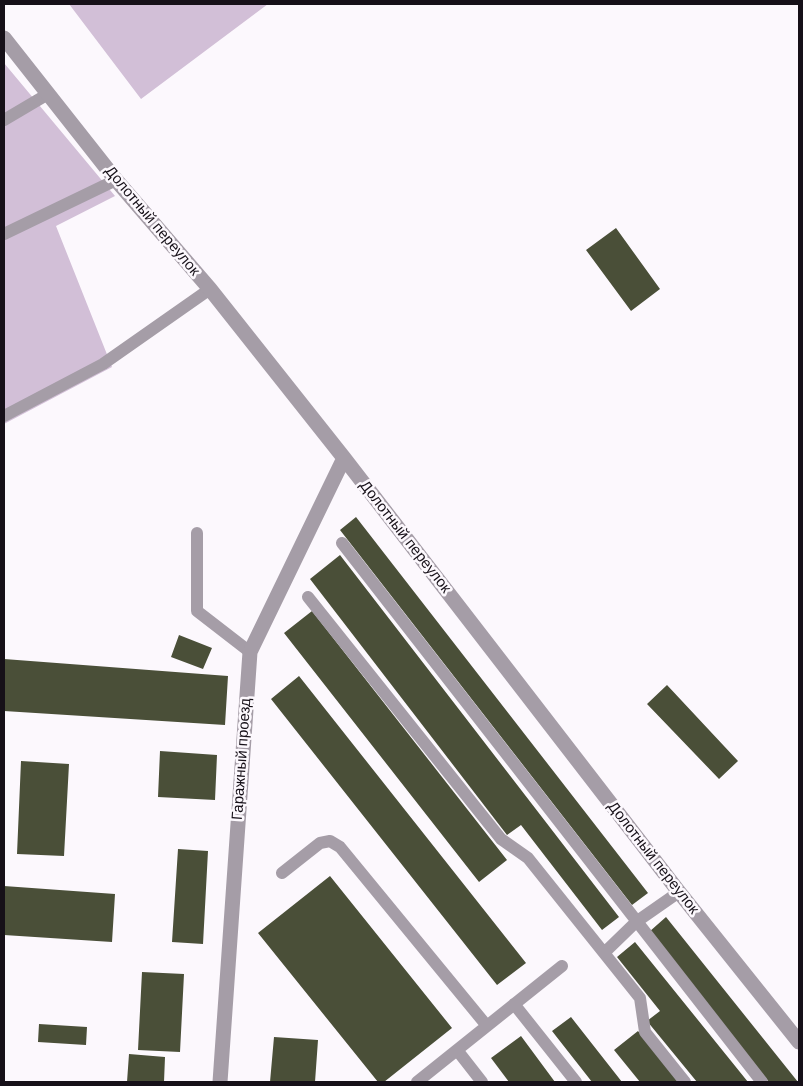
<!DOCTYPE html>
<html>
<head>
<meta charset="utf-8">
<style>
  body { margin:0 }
  #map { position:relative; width:803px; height:1086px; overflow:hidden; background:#fcf8fd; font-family:Helvetica,sans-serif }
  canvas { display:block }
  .frame { position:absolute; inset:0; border:5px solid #161018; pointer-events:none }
</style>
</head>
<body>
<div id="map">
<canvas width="803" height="1086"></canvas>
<div class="frame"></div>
</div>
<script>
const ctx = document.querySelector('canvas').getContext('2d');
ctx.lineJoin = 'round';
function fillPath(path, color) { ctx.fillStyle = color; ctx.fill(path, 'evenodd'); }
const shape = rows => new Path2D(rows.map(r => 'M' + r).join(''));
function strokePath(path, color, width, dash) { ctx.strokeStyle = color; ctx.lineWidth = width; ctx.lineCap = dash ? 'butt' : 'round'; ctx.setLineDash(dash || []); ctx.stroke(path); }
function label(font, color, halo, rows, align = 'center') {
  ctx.font = font + ' Helvetica,sans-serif'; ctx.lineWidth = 5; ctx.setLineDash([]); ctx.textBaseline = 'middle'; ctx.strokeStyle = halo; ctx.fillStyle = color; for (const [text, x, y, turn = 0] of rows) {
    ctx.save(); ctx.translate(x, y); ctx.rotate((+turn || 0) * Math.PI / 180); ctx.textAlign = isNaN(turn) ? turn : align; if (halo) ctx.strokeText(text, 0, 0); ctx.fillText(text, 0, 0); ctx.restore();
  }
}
fillPath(shape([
  [69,4,268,4,141,99],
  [4,63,115,196,56,226,112,367,4,424]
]), '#d2bfd7');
fillPath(shape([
  [616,228,660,289,631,311,586,250],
  [356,517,648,893,632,905,340,530],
  [340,555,619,917,602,930,521,825,507,835,310,579],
  [312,611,507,860,479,882,284,633],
  [179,635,212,648,203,669,171,657],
  [4,659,228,676,225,725,4,711],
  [299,676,526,963,497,985,271,699],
  [667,685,738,761,719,779,647,704],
  [160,751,217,755,215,800,158,797],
  [21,761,69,764,64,856,17,854],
  [178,849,208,851,203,944,172,942],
  [330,876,452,1028,384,1082,378,1082,258,933],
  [4,886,115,894,112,942,4,935],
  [666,917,798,1082,769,1082,649,932],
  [635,942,748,1082,697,1082,647,1021,660,1011,617,957],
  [142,972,184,974,180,1052,138,1050],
  [571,1017,622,1082,592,1082,552,1031],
  [39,1024,87,1027,86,1045,38,1042],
  [638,1031,679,1082,640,1082,614,1050],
  [521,1036,555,1082,509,1082,491,1058],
  [274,1037,318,1040,315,1082,270,1082],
  [129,1054,165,1057,164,1082,127,1082]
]), '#4a4f38');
strokePath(shape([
  [4,120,48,94],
  [4,234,116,180],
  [4,416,103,364,210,289],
  [197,533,197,611,250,652],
  [342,543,762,1082],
  [308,597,501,839,528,858,604,953],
  [282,873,320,843,330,841,340,847,487,1026],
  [679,892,636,922,604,953,640,998,645,1032,685,1082],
  [514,1004,576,1082],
  [457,1050,482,1082],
  [417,1082,562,966]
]), '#a59da7', 12);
strokePath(shape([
  [4,38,116,180,210,289,344,458,679,892,799,1042],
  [220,1082,250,652,344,458]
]), '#a59da7', 15);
label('15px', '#161018', '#fcf8fd', [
  ["Долотный переулок",152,221,50],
  ["Долотный переулок",405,537,52],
  ["Гаражный проезд",242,759,-86],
  ["Долотный переулок",653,858,52]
]);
</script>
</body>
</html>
